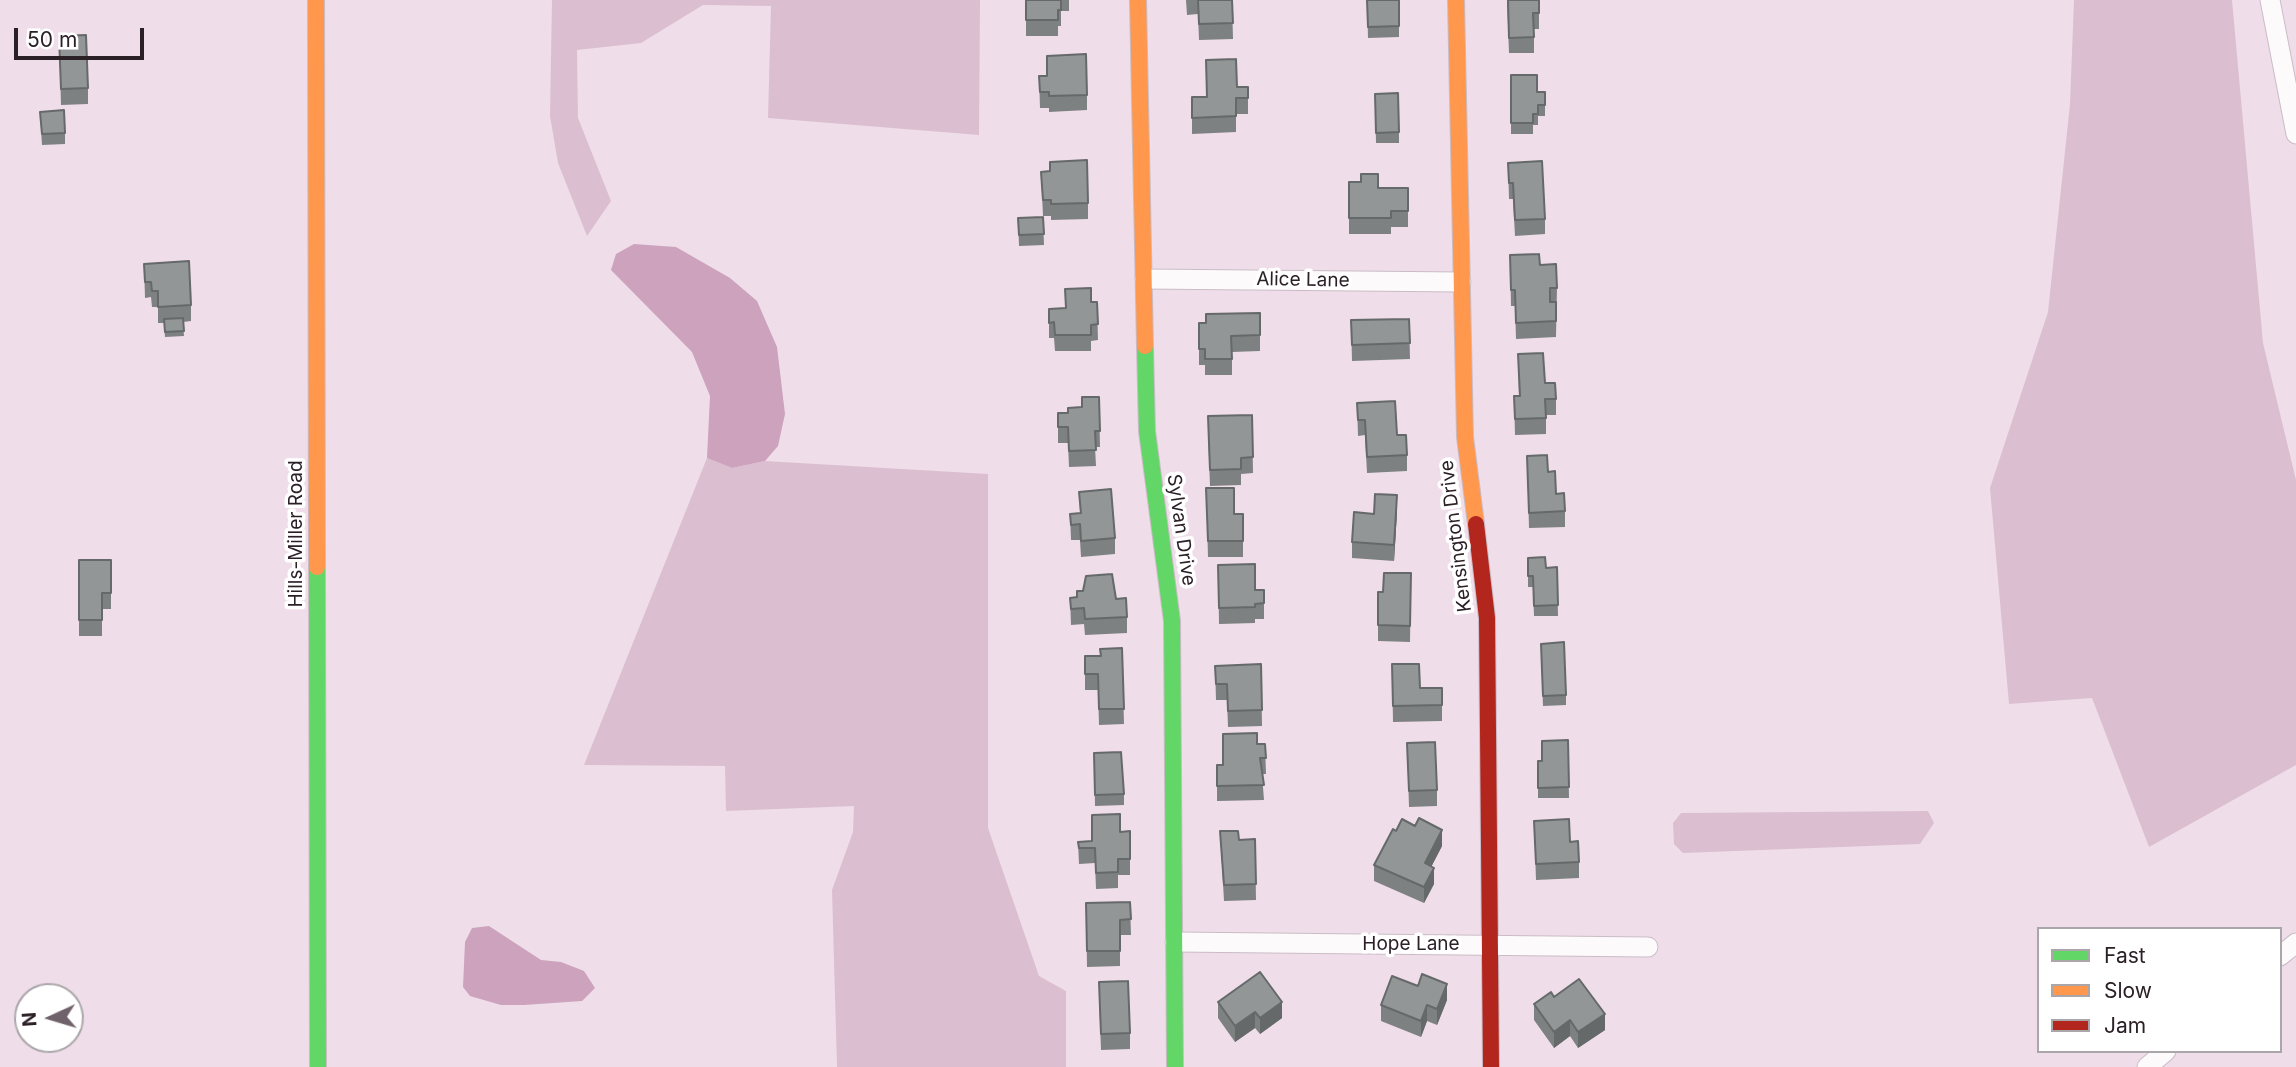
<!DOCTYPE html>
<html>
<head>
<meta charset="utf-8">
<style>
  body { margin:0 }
  #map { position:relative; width:2296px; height:1067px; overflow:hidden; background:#efdee9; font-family:Inter,sans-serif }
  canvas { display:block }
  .legend { position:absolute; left:2037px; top:927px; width:245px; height:126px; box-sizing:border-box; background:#fff; border:2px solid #aba6a9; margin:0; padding:9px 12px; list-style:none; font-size:21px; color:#2c2027 }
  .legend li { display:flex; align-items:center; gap:14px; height:35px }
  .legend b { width:35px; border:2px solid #aba6a9 }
  .north { position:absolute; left:14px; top:983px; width:70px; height:70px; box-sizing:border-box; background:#fff; border:2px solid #aba6a9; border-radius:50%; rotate:266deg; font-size:19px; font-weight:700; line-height:28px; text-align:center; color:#2c2027 }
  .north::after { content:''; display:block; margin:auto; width:24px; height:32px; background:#70626b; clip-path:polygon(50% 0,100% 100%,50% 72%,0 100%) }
  .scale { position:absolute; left:14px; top:28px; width:130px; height:32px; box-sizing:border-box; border:4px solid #2c2027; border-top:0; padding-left:9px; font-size:21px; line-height:24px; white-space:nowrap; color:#2c2027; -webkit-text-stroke:5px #fff; paint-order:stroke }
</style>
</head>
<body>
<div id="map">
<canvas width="2296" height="1067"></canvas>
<ul class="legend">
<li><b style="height:9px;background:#63d668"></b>Fast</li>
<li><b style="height:9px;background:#ff974d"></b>Slow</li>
<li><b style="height:9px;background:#b3261e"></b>Jam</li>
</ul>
<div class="north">N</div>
<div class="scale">50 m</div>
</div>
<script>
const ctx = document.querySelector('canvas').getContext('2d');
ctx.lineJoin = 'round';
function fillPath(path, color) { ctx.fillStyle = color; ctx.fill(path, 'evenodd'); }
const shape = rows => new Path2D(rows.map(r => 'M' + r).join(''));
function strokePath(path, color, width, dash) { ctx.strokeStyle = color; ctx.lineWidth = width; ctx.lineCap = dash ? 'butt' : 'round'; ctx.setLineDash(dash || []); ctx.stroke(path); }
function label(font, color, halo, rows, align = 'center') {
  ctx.font = font + ' Inter,sans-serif'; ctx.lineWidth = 7; ctx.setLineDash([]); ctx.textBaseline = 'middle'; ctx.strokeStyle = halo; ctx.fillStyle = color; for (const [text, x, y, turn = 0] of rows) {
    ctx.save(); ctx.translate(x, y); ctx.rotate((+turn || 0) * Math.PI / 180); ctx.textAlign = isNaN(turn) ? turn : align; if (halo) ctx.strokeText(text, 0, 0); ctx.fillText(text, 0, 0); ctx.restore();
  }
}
fillPath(shape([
  [552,0,980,0,979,135,768,118,771,6,703,5,641,43,577,50,578,118,611,201,587,236,558,163,550,116],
  [2074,0,2232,0,2263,343,2296,480,2296,765,2149,847,2092,698,2009,704,1990,488,2048,312,2070,104],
  [707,458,732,468,765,461,988,474,988,828,1039,976,1066,991,1066,1067,837,1067,832,890,853,832,854,806,726,811,725,766,584,765],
  [1928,811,1934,823,1920,844,1683,853,1674,844,1673,823,1681,813]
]), '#dbbfd0');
fillPath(shape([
  [634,244,676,247,730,278,757,301,777,347,785,414,778,446,765,461,732,468,707,458,710,396,692,352,611,270,616,254],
  [489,926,541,960,561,962,584,971,595,988,582,1001,524,1005,501,1005,470,996,463,987,465,942,472,928]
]), '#cca2bc');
const street = shape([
  [2270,0,2296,134],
  [1145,279,1461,282],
  [1175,942,1648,947],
  [2280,956,2296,943],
  [2147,1067,2166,1051]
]);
const fast = shape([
  [1145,346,1147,431,1172,621,1175,1067],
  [317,567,318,1067]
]);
const slow = shape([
  [316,0,317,567],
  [1138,0,1145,346],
  [1456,0,1465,437,1476,524]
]);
const jam = shape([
  [1476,524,1487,618,1491,1067]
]);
strokePath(street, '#cabcc5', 21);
strokePath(fast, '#cabcc5', 18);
strokePath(slow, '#cabcc5', 18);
strokePath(jam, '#cabcc5', 18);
strokePath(street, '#fdfafc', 19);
strokePath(fast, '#63d668', 16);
strokePath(slow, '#ff974d', 16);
strokePath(jam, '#b3261e', 16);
fillPath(shape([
  [1026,0,1069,0,1069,11,1061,11,1061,26,1058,26,1058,36,1026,36],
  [1186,0,1232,0,1233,39,1199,40,1198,14,1187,15],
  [1367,0,1399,0,1399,37,1368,38],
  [1507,0,1539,0,1539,29,1534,29,1534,53,1509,53],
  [59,36,88,88,88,104,61,105],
  [1511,75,1537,92,1545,92,1545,116,1538,116,1538,125,1533,125,1533,134,1511,134],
  [1039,76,1087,95,1087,110,1049,112,1049,108,1040,108],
  [1237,87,1248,87,1248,114,1236,114,1236,132,1192,134,1192,97,1206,97],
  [1375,94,1399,132,1399,143,1376,143],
  [40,112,65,133,65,144,42,145],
  [1508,163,1545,219,1545,234,1515,236,1513,199,1509,199],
  [1041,172,1088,203,1088,219,1051,220,1051,216,1043,216],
  [1349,182,1378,188,1408,188,1408,227,1391,227,1391,234,1349,234],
  [1043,217,1044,245,1019,246,1018,218],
  [1510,255,1540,265,1557,288,1556,337,1516,339,1515,306,1511,306],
  [144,264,191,305,191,321,183,322,184,336,165,337,164,323,158,323,158,307,152,307,151,297,145,298],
  [1091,302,1097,302,1098,340,1091,341,1091,351,1055,351,1054,338,1049,338,1049,309,1065,308],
  [1260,313,1260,351,1232,352,1232,375,1205,375,1205,365,1199,365,1199,323,1206,323],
  [1409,319,1410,359,1352,361,1351,320],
  [1518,354,1545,383,1556,399,1556,415,1546,415,1546,434,1515,435,1514,396,1519,396],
  [1099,397,1100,447,1095,447,1096,466,1069,467,1068,443,1058,443,1058,413,1068,413,1082,407],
  [1357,403,1397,435,1407,455,1407,471,1367,473,1365,435,1358,436],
  [1252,415,1253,473,1241,474,1241,485,1210,486,1208,432],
  [1527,456,1548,472,1556,494,1565,511,1565,527,1529,528],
  [1206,488,1234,514,1243,514,1243,557,1208,557],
  [1079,492,1115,538,1115,554,1081,557,1080,540,1071,540,1070,514,1080,513],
  [1397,511,1394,561,1352,558,1352,542,1374,514],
  [1528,558,1546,568,1557,567,1558,616,1534,616,1533,587,1528,587],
  [79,560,111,560,111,609,102,609,102,636,79,636],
  [1218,565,1255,590,1264,590,1264,619,1255,619,1255,623,1219,624],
  [1411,573,1410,642,1378,641,1378,592,1383,592],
  [1083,591,1116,599,1127,617,1127,633,1085,635,1084,624,1071,625,1070,598,1077,597],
  [1122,648,1124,724,1099,725,1098,690,1085,690,1085,656,1100,656],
  [1541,654,1566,695,1566,705,1543,706],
  [1261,664,1262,726,1228,727,1227,700,1216,700,1215,666],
  [1392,664,1420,688,1442,688,1442,721,1393,722],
  [1568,740,1569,798,1538,798,1538,761,1542,761],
  [1407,743,1437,790,1437,806,1409,807],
  [1257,744,1265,744,1266,774,1262,774,1264,800,1217,801,1217,765,1223,765],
  [1094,753,1124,794,1124,805,1095,806],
  [1534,821,1570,842,1579,862,1579,878,1536,880],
  [1130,831,1130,875,1118,875,1118,888,1096,889,1095,863,1079,864,1078,842,1092,841,1120,832],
  [1220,831,1239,840,1255,839,1256,900,1224,901],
  [1442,846,1431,867,1434,884,1424,903,1374,881,1374,865],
  [1130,902,1131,935,1120,935,1120,966,1087,967,1086,903],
  [1554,997,1605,1030,1578,1048,1570,1036,1554,1048,1534,1020,1534,1004],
  [1099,998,1130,1033,1130,1049,1101,1050],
  [1447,1000,1437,1025,1427,1021,1421,1037,1381,1021,1381,1005],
  [1218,1002,1282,1018,1260,1034,1255,1028,1235,1042,1218,1018]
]), '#7e8181');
fillPath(shape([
  [1397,495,1397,511,1394,561,1394,545],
  [1442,830,1442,846,1425,879,1425,863],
  [1434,868,1434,884,1424,903,1424,887],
  [1447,984,1447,1000,1437,1025,1437,1009],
  [1282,1002,1282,1018,1260,1034,1260,1018],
  [1427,1005,1427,1021,1421,1037,1421,1021],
  [1255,1012,1255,1028,1235,1042,1235,1026],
  [1605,1014,1605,1030,1578,1048,1578,1032],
  [1570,1020,1570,1036,1554,1048,1554,1032]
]), '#666969');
const building = shape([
  [1026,0,1061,0,1061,10,1058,10,1058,20,1026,20,1026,0],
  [1198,0,1232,0,1233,23,1199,24,1198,0],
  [1367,0,1399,0,1399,26,1368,27,1367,0],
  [1508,0,1539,0,1539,13,1533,13,1534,37,1509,38,1508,0],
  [86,35,88,88,61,89,59,36,86,35],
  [1086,54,1087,95,1049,96,1049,92,1040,92,1039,76,1047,76,1047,56,1086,54],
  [1236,59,1237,87,1248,87,1248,98,1236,98,1236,116,1192,118,1192,97,1207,97,1206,60,1236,59],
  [1511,75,1537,75,1537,92,1545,92,1545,105,1538,105,1538,114,1533,114,1533,123,1511,123,1511,75],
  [1398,93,1399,132,1376,133,1375,94,1398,93],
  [64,110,65,133,42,134,40,112,64,110],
  [1087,160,1088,203,1051,204,1051,200,1043,200,1041,172,1050,171,1050,162,1087,160],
  [1542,161,1545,219,1515,220,1513,183,1509,183,1508,163,1542,161],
  [1361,174,1378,174,1378,188,1408,188,1408,211,1391,211,1391,218,1349,218,1349,182,1361,182,1361,174],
  [1043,217,1044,234,1019,235,1018,218,1043,217],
  [1539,254,1540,265,1556,264,1557,288,1550,288,1550,302,1556,302,1556,321,1516,323,1515,290,1511,290,1510,255,1539,254],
  [189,261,191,305,158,307,158,291,152,291,151,282,145,282,144,264,189,261],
  [1091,288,1091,302,1097,302,1098,324,1091,325,1091,335,1055,335,1054,322,1049,323,1049,309,1066,308,1065,289,1091,288],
  [1260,313,1260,335,1231,336,1232,359,1205,359,1205,349,1199,349,1199,323,1206,323,1206,314,1260,313],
  [183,318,184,331,165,332,164,319,183,318],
  [1409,319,1410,343,1352,345,1351,320,1409,319],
  [1543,353,1545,383,1555,383,1556,399,1545,399,1546,418,1515,419,1514,396,1520,396,1518,354,1543,353],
  [1082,397,1099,397,1100,431,1095,431,1096,450,1069,451,1068,427,1058,427,1058,413,1068,413,1068,408,1082,407,1082,397],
  [1395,401,1397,435,1406,435,1407,455,1367,457,1365,420,1358,420,1357,403,1395,401],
  [1252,415,1253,457,1241,458,1241,469,1210,470,1208,416,1252,415],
  [1547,455,1548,472,1555,471,1556,494,1564,493,1565,511,1529,513,1527,456,1547,455],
  [1206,488,1234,488,1234,514,1243,514,1243,541,1208,541,1206,488],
  [1111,489,1115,538,1081,541,1080,524,1071,525,1070,514,1081,513,1079,492,1111,489],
  [1375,494,1397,495,1394,545,1352,542,1354,512,1374,514,1375,494],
  [1545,557,1546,568,1557,567,1558,605,1534,606,1533,576,1528,576,1528,558,1545,557],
  [79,560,111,560,111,593,102,593,102,620,79,620,79,560],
  [1255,564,1255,590,1264,590,1264,603,1255,604,1255,607,1219,608,1218,565,1255,564],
  [1384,573,1411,573,1410,626,1378,625,1378,592,1383,592,1384,573],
  [1112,574,1116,599,1126,598,1127,617,1085,619,1084,608,1071,609,1070,598,1077,597,1077,591,1083,591,1086,576,1112,574],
  [1564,642,1566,695,1543,696,1541,644,1564,642],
  [1122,648,1124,709,1099,709,1098,674,1085,674,1085,656,1101,656,1100,649,1122,648],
  [1261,664,1262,710,1228,711,1227,684,1216,684,1215,666,1261,664],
  [1392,664,1419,664,1420,688,1442,688,1442,705,1393,706,1392,664],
  [1257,733,1257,744,1265,744,1266,758,1260,758,1264,785,1217,786,1217,765,1223,765,1223,734,1257,733],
  [1568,740,1569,787,1538,788,1538,761,1542,761,1542,741,1568,740],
  [1435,742,1437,790,1409,791,1407,743,1435,742],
  [1121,752,1124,794,1095,795,1094,753,1121,752],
  [1120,814,1120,832,1130,831,1130,859,1118,859,1118,872,1096,873,1095,848,1079,848,1078,842,1092,841,1092,815,1120,814],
  [1419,818,1442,830,1425,863,1434,868,1424,887,1374,865,1393,829,1396,831,1402,819,1415,826,1419,818],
  [1569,819,1570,842,1578,841,1579,862,1536,864,1534,821,1569,819],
  [1220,831,1238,831,1239,840,1255,839,1256,884,1224,885,1220,831],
  [1130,902,1131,919,1120,920,1120,951,1087,951,1086,903,1130,902],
  [1260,972,1282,1002,1260,1018,1255,1012,1235,1026,1218,1002,1260,972],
  [1422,974,1447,984,1437,1009,1427,1005,1421,1021,1381,1005,1392,976,1418,986,1422,974],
  [1579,979,1605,1014,1578,1032,1570,1020,1554,1032,1534,1004,1551,992,1554,997,1579,979],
  [1128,981,1130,1033,1101,1034,1099,982,1128,981]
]);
fillPath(building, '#929696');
strokePath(building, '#666969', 2);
label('19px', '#2c2027', '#fff', [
  ["Alice Lane",1303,280,1],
  ["Sylvan Drive",1181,530,82],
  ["Hills-Miller Road",296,534,-90],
  ["Kensington Drive",1456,536,-97],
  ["Hope Lane",1411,944]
]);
</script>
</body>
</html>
